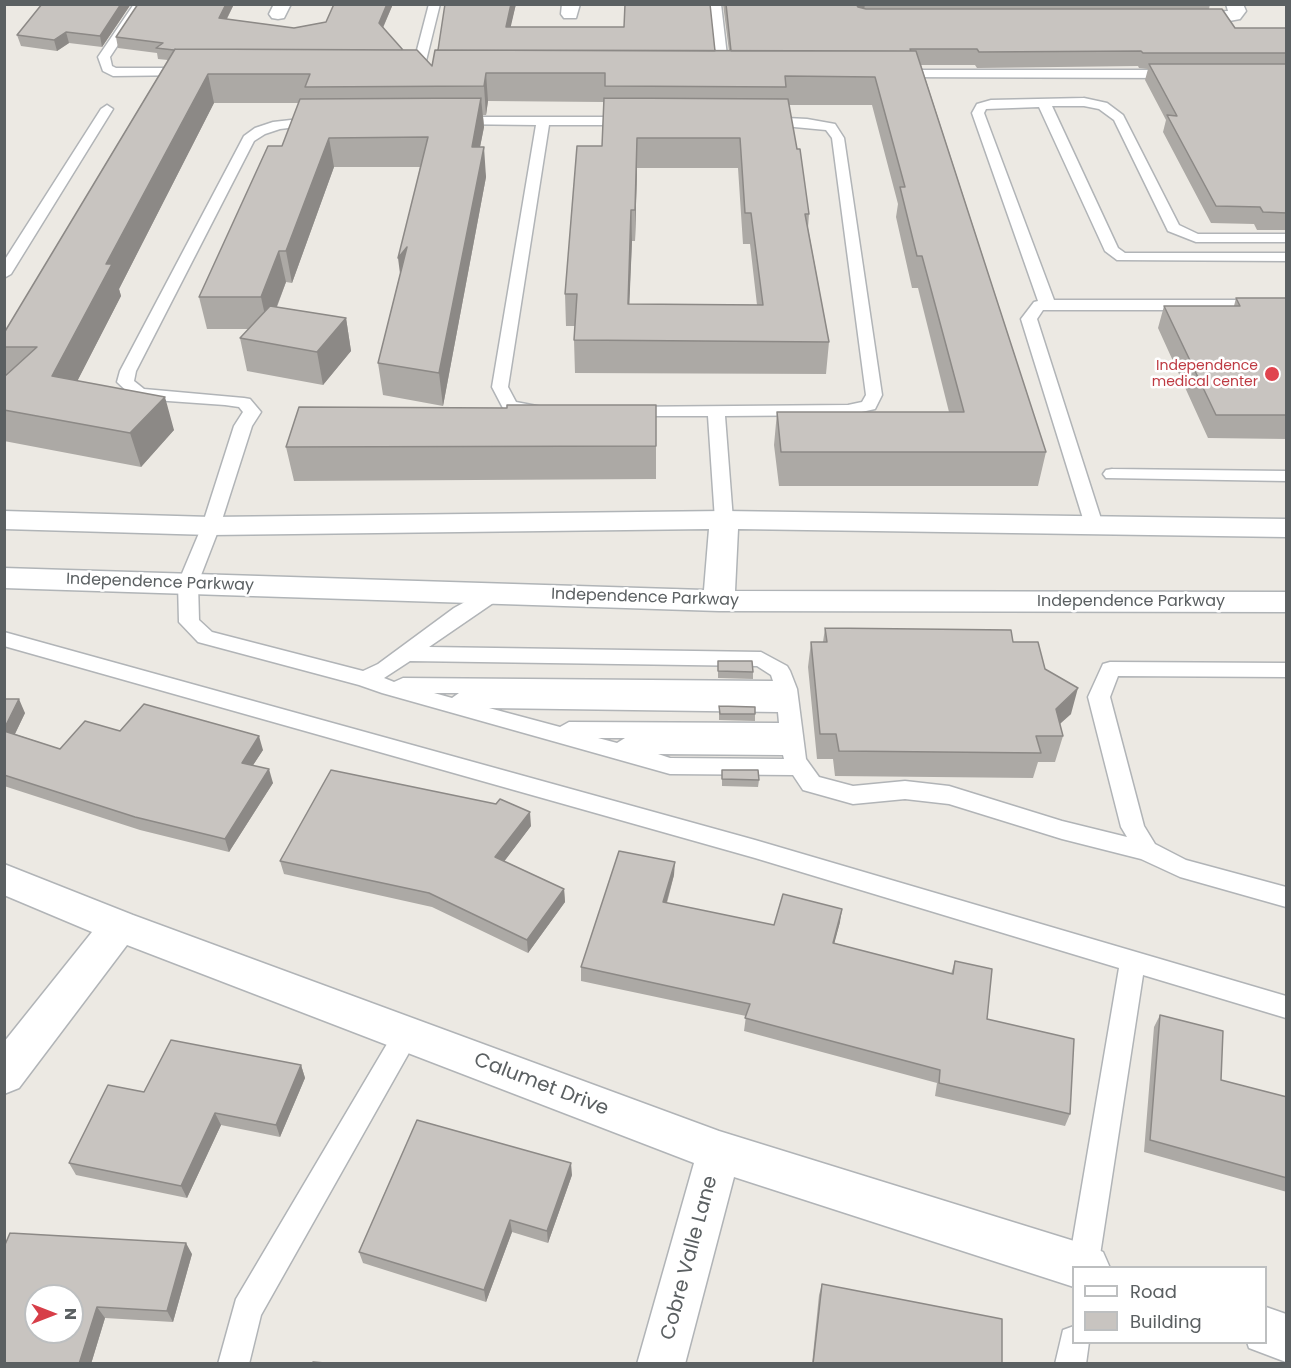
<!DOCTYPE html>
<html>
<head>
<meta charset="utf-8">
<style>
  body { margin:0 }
  #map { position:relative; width:1291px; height:1368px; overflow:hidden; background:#ece9e3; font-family:Poppins,sans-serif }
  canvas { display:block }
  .frame { position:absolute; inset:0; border:6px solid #5b6062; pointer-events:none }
  .legend { position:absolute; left:1072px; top:1266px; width:195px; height:78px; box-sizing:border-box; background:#fff; border:2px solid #bdbfc0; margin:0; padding:8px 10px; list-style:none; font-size:18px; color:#5b6062 }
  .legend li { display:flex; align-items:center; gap:12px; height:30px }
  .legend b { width:30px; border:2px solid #bdbfc0 }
  .north { position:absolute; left:24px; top:1284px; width:60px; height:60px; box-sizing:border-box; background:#fff; border:2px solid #bdbfc0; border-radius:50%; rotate:90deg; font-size:16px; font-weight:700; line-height:24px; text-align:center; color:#5b6062 }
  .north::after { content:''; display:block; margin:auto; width:21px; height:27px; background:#d73e48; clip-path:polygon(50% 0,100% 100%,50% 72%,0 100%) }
</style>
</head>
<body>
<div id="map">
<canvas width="1291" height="1368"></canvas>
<div class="frame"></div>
<ul class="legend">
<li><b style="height:8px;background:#fff"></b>Road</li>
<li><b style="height:16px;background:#c8c4c0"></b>Building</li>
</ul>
<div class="north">N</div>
</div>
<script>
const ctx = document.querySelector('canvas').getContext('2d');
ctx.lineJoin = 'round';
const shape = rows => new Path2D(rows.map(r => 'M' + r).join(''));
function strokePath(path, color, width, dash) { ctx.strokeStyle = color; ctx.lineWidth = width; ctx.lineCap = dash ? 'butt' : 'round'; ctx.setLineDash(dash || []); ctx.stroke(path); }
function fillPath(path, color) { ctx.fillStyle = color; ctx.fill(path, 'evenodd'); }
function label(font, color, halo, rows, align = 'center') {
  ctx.font = font + ' Poppins,sans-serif'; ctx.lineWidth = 5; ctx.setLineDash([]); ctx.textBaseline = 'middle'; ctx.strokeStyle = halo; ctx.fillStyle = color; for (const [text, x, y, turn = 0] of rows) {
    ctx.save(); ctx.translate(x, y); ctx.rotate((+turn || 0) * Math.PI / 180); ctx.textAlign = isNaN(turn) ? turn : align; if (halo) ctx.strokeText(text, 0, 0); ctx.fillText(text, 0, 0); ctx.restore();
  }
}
const service = shape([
  [134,4,145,4,110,57,112,66,116,68,188,68,194,72,192,75,113,76,103,71,98,57,134,4],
  [429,4,440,4,423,73,417,77,411,73,429,4],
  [710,4,721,4,729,73,723,77,717,73,710,4],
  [897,70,1175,70,1181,74,1175,78,893,77,891,74,897,70],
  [1084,98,1107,103,1123,115,1179,225,1198,234,1286,234,1286,242,1196,242,1168,231,1114,120,1099,109,1084,106,1052,106,1118,248,1125,253,1286,253,1286,261,1117,260,1105,251,1039,107,986,109,984,113,1054,300,1286,300,1286,310,1043,310,1037,319,1103,525,1101,529,1094,531,1087,529,1085,525,1021,319,1034,302,1038,301,972,113,977,104,991,100,1084,98],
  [107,105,113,109,11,274,4,278,4,261,101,109,107,105],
  [318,117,322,118,324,121,322,124,280,129,265,134,254,141,136,371,134,381,144,389,244,398,250,399,261,412,252,426,220,526,198,583,199,620,212,632,363,671,378,664,454,608,492,587,499,589,502,594,499,599,429,647,761,652,787,666,790,671,797,689,806,759,819,777,853,786,905,781,949,786,1062,821,1127,837,1121,827,1088,697,1103,664,1110,662,1286,663,1286,677,1118,676,1110,697,1144,826,1155,844,1186,860,1286,887,1286,907,1180,877,1141,859,1062,839,949,804,905,799,853,804,803,790,793,775,670,774,382,693,359,685,198,642,179,622,178,583,202,526,234,426,243,412,239,407,225,405,140,399,134,398,117,382,120,371,244,136,255,128,273,122,318,117],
  [410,661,757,666,771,675,773,681,403,678,394,682,384,678,410,661],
  [434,693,459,693,452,698,434,693],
  [489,708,778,712,779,723,569,722,560,727,489,708],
  [598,738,625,738,617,743,598,738],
  [658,754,783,755,784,759,670,758,658,754],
  [454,117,630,117,636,121,630,125,549,125,508,387,516,402,542,407,544,411,542,415,536,416,504,410,492,387,536,125,450,124,448,121,450,118,454,117],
  [766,117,807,119,835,124,844,138,882,395,875,409,848,415,725,416,733,520,731,524,724,526,717,524,715,520,708,416,627,416,621,415,619,411,621,407,848,405,862,402,866,395,832,138,826,130,762,124,760,121,762,118,766,117],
  [1112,469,1286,471,1286,481,1106,478,1103,474,1106,470,1112,469],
  [4,632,755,840,1286,996,1286,1018,1143,975,1098,1268,1074,1268,1074,1279,1068,1268,1119,968,755,858,4,646,4,632],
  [406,1023,415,1027,419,1035,261,1315,249,1364,218,1364,236,1299,397,1027,406,1023],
  [1074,1326,1074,1342,1089,1342,1086,1364,1055,1364,1063,1330,1074,1326]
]);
const minor = shape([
  [274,4,291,4,284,18,278,19,272,18,269,14,274,4],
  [562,4,580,4,576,18,564,18,561,14,562,4],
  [1226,4,1243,4,1246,11,1240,19,1224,22,1184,23,1178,22,1175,18,1178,14,1184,13,1228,11,1226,4],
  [4,864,133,915,719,1131,1087,1245,1103,1252,1110,1268,1074,1268,1074,1287,734,1177,685,1364,637,1364,694,1163,127,945,19,1088,4,1094,4,1042,92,932,4,895,4,864],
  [1266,1307,1286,1314,1286,1362,1249,1348,1247,1342,1266,1342,1266,1307]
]);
const secondary = shape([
  [4,511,211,517,724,511,1286,519,1286,537,738,529,735,591,1286,592,1286,612,719,611,4,588,4,568,704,590,709,529,211,535,4,529,4,511]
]);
strokePath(service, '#b1b4b7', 3);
strokePath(minor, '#b1b4b7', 3);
strokePath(secondary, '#b0b4b7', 3);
fillPath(service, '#fff');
fillPath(minor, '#fff');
fillPath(secondary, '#fff');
fillPath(shape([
  [42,4,131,4,102,47,69,43,57,51,21,46,17,35],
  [138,4,234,4,227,19,294,28,326,22,393,4,383,28,403,50,432,66,438,50,516,4,510,27,715,51,729,51,723,4,1210,4,1209,9,1235,28,1287,28,1287,230,1257,230,1254,224,1211,223,1163,132,1166,120,1145,80,1148,69,1139,68,1138,66,977,68,975,65,921,65,1046,452,1038,486,779,486,774,445,777,412,949,412,918,288,912,288,896,217,898,204,872,105,789,105,809,214,808,228,829,342,826,374,575,373,574,340,575,326,566,326,565,294,602,146,604,102,488,101,486,115,483,115,484,127,480,147,486,177,443,406,383,395,378,363,400,274,420,167,334,167,292,283,286,282,277,307,346,318,351,351,323,385,247,371,240,338,248,329,207,329,199,297,282,146,299,103,214,103,119,289,121,296,77,381,174,430,141,467,4,441,4,377,6,375,4,370,4,333,168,60,158,59,157,53,118,48,116,37],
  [637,168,738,168,743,244,750,244,757,305,629,304,632,241,635,241],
  [1236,298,1287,298,1287,439,1208,438,1158,328,1164,306,1234,306],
  [656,405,656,479,294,481,286,447,507,408],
  [825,628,1013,642,1045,669,1071,714,1060,724,1063,736,1055,762,1038,762,1033,778,835,776,833,759,817,759,808,667,811,642,823,642],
  [718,661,753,672,753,679,718,678],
  [4,699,25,713,15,734,60,749,120,731,263,750,253,765,273,783,229,852,140,830,4,786],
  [719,706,755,714,755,721,719,720],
  [722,770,759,780,758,787,722,786],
  [531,826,504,861,564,889,565,902,528,953,432,907,284,874,280,861],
  [674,875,667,903,774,925,840,922,834,943,951,974,955,961,987,1019,1070,1114,1065,1126,935,1096,937,1083,744,1031,746,1016,581,981,581,967],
  [1160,1015,1221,1080,1287,1097,1287,1192,1144,1152,1154,1027],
  [301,1065,305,1078,280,1137,221,1125,187,1198,76,1175,69,1163,144,1092],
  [572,1175,548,1243,512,1232,486,1302,363,1263,359,1252],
  [4,1247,192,1254,173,1322,105,1318,91,1364,4,1364],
  [822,1284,1002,1364,812,1364,819,1295]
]), '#aca9a5');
fillPath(shape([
  [121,4,131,4,102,47,100,36],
  [226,4,234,4,222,28,219,18],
  [387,4,393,4,380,34,379,23],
  [511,4,516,4,507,43,506,27],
  [854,4,865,4,864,10,856,12],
  [66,32,69,43,57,51,54,40],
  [486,73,488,101,486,115,484,86],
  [208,74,214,103,119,289,121,296,63,409,52,376,106,264],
  [481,98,484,127,474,177,472,147],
  [329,138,334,167,292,283,286,251],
  [637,138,637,168,635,241,635,210],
  [484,147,486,177,443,406,439,373],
  [631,210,632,241,628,337,628,304],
  [407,247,402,289,398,258],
  [279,251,286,282,268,329,261,297],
  [346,318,351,351,323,385,317,352],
  [165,397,174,430,141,467,130,433],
  [1078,688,1071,714,1048,734,1056,709],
  [19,699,25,713,10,744,4,732,4,729],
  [259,736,263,750,246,776,242,763],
  [269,769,273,783,229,852,225,839],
  [530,812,531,826,497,871,495,857],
  [675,862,674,875,663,915,663,902],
  [564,889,565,902,528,953,527,940],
  [842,909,840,922,831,956,833,943],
  [301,1065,305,1078,280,1137,276,1125],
  [215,1113,221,1125,187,1198,181,1186],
  [571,1163,572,1175,548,1243,547,1231],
  [510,1220,512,1232,486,1302,484,1290],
  [186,1243,192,1254,173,1322,167,1311],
  [97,1307,105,1318,91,1364,79,1364]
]), '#8c8986');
const building = shape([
  [42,4,121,4,100,36,66,32,54,40,17,35,42,4],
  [138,4,226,4,219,18,294,28,326,22,334,4,387,4,379,23,403,50,175,49,174,50,156,48,163,43,116,37,138,4],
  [445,4,511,4,506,27,624,27,625,4,710,4,715,51,438,50,445,4],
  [726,4,856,4,858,7,866,9,1222,9,1235,28,1287,28,1287,53,1143,53,1141,51,979,52,977,49,910,49,911,51,731,51,726,4],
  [175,49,417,50,432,66,435,50,916,51,1046,452,781,452,777,412,964,412,922,256,917,256,900,187,905,187,875,77,785,76,786,87,605,86,605,73,486,73,484,86,305,87,310,74,208,74,106,264,112,264,52,376,165,397,130,433,4,410,4,377,37,347,4,347,4,333,175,49],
  [1149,64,1287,64,1287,213,1263,212,1260,207,1216,206,1167,115,1177,116,1149,64],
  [481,98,472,147,484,147,439,373,378,363,407,247,398,258,428,137,329,138,286,251,279,251,261,297,199,297,268,146,282,146,300,99,481,98],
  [604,98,788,99,797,149,800,149,809,214,805,214,829,342,574,340,577,294,565,294,577,146,602,146,604,98],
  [637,138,740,138,745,213,751,213,763,305,628,304,631,210,635,210,637,138],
  [1236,298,1287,298,1287,415,1216,415,1164,306,1240,306,1236,298],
  [270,306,346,318,317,352,240,338,270,306],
  [507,405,656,405,656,446,286,447,299,407,507,408,507,405],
  [825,628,1011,630,1013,642,1038,642,1045,669,1078,688,1056,709,1063,736,1036,736,1041,753,839,751,836,734,820,734,811,642,827,642,825,628],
  [718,661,752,661,753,672,718,671,718,661],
  [4,699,19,699,4,729,4,699],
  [144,704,259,736,242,763,269,769,225,839,135,817,4,775,4,731,60,749,85,721,120,731,144,704],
  [719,706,755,707,755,714,720,714,719,706],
  [331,770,496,804,500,799,530,812,495,857,564,889,527,940,429,893,280,861,331,770],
  [722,770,758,770,759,780,722,779,722,770],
  [619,851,675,862,663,902,774,925,783,894,842,909,833,943,953,974,955,961,992,969,987,1019,1074,1039,1070,1114,939,1083,940,1070,745,1018,750,1004,581,967,619,851],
  [1160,1015,1223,1031,1221,1080,1287,1097,1287,1178,1150,1140,1160,1015],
  [171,1040,301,1065,276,1125,215,1113,181,1186,69,1163,108,1085,144,1092,171,1040],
  [417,1120,571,1163,547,1231,510,1220,484,1290,359,1252,417,1120],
  [10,1233,186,1243,167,1311,97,1307,79,1364,4,1364,4,1247,10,1233],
  [36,1296,72,1296,72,1332,36,1332,36,1296],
  [822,1284,1002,1319,1002,1364,813,1364,822,1284],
  [313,1362,337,1364,313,1364,313,1362]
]);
fillPath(building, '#c8c4c0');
strokePath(building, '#8c8986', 1.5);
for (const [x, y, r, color] of [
  [1272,374,8,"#e0444e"]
]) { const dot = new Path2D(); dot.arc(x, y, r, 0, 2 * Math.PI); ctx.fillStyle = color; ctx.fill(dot); strokePath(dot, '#fff', 2); }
label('14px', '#be3a42', '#fff', [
  ["Independence",1258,366],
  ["medical center",1258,382]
], 'right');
label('16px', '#5b6062', '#fff', [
  ["Independence Parkway",160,583,2],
  ["Independence Parkway",645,598,2],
  ["Independence Parkway",1131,602]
]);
label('20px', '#5b6062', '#fff', [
  ["Calumet Drive",541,1085,21],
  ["Cobre Valle Lane",690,1258,-75]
]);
</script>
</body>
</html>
